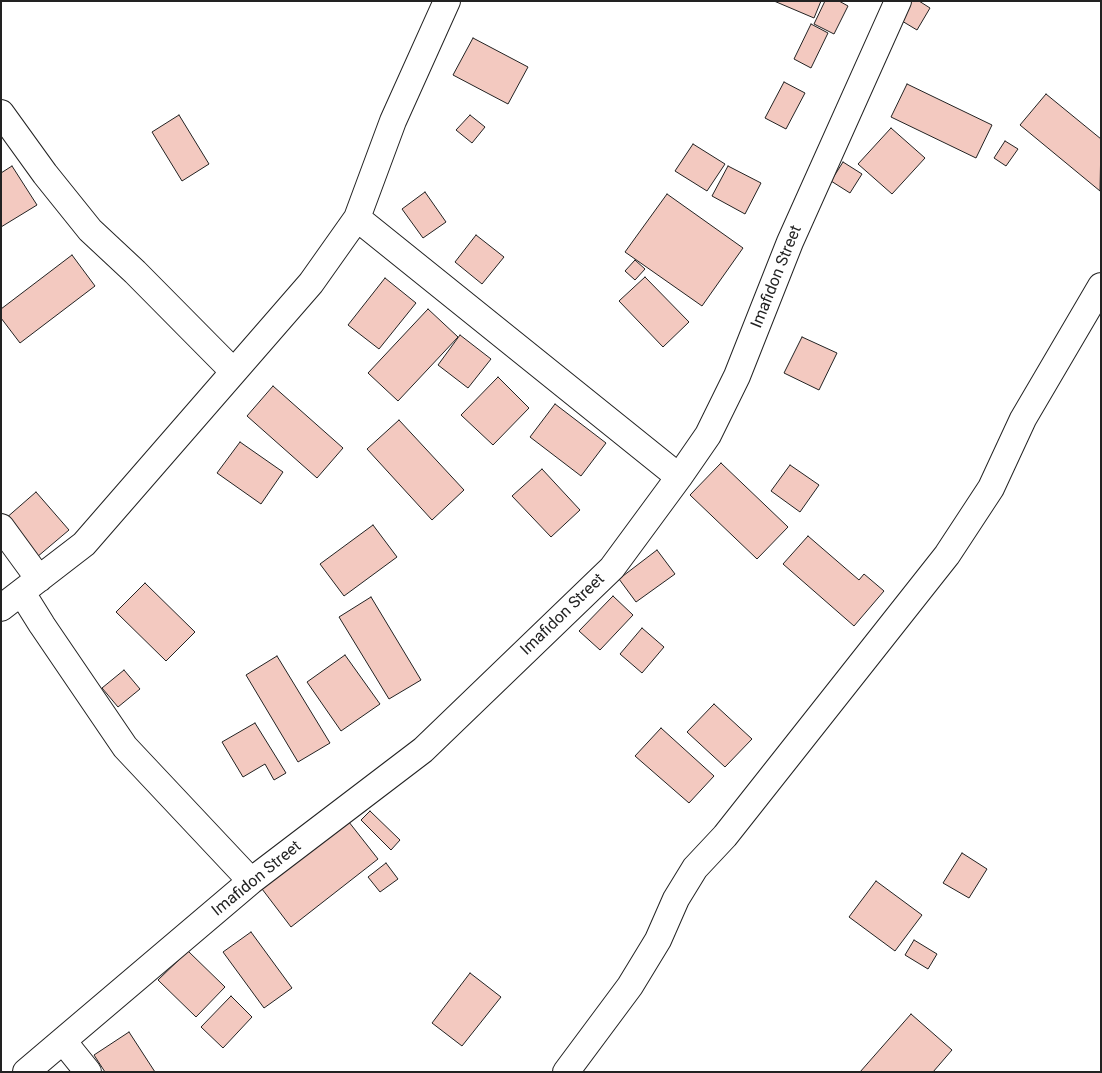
<!DOCTYPE html>
<html>
<head>
<meta charset="utf-8">
<style>
  body { margin:0 }
  #map { position:relative; width:1102px; height:1073px; overflow:hidden; background:#fff; font-family:Roboto,sans-serif }
  canvas { display:block }
  .frame { position:absolute; inset:0; border:2px solid #222; pointer-events:none }
</style>
</head>
<body>
<div id="map">
<canvas width="1102" height="1073"></canvas>
<div class="frame"></div>
</div>
<script>
const ctx = document.querySelector('canvas').getContext('2d');
ctx.lineJoin = 'round';
function fillPath(path, color) { ctx.fillStyle = color; ctx.fill(path, 'evenodd'); }
const shape = rows => new Path2D(rows.map(r => 'M' + r).join(''));
function strokePath(path, color, width, dash) { ctx.strokeStyle = color; ctx.lineWidth = width; ctx.lineCap = dash ? 'butt' : 'round'; ctx.setLineDash(dash || []); ctx.stroke(path); }
function label(font, color, halo, rows, align = 'center') {
  ctx.font = font + ' Roboto,sans-serif'; ctx.lineWidth = 4; ctx.setLineDash([]); ctx.textBaseline = 'middle'; ctx.strokeStyle = halo; ctx.fillStyle = color; for (const [text, x, y, turn = 0] of rows) {
    ctx.save(); ctx.translate(x, y); ctx.rotate((+turn || 0) * Math.PI / 180); ctx.textAlign = isNaN(turn) ? turn : align; if (halo) ctx.strokeText(text, 0, 0); ctx.fillText(text, 0, 0); ctx.restore();
  }
}
const building = shape([
  [774,1,821,1,814,18,774,1],
  [825,1,839,1,848,6,834,34,814,24,825,1],
  [907,1,919,1,930,8,917,30,897,18,907,1],
  [811,24,828,33,811,68,794,59,811,24],
  [473,38,528,67,508,104,453,75,473,38],
  [784,82,805,93,786,129,765,118,784,82],
  [907,84,992,125,976,158,891,117,907,84],
  [1046,94,1101,139,1100,191,1020,125,1046,94],
  [179,115,209,164,182,181,152,132,179,115],
  [470,115,485,127,472,143,456,130,470,115],
  [891,128,925,158,892,194,858,164,891,128],
  [1005,141,1018,149,1006,166,994,158,1005,141],
  [693,144,725,164,707,191,675,171,693,144],
  [843,162,862,174,850,193,831,181,843,162],
  [12,166,37,205,1,227,1,173,12,166],
  [728,166,761,183,745,214,712,196,728,166],
  [425,192,446,222,423,238,402,209,425,192],
  [667,194,743,248,702,306,625,252,667,194],
  [476,235,504,257,482,284,455,262,476,235],
  [72,255,95,286,20,343,1,318,1,309,72,255],
  [635,260,645,269,635,280,625,271,635,260],
  [645,277,689,322,663,347,619,301,645,277],
  [385,278,416,303,379,349,348,325,385,278],
  [428,309,458,337,398,401,368,373,428,309],
  [460,335,491,359,468,388,438,365,460,335],
  [802,337,837,353,819,390,784,373,802,337],
  [498,377,529,408,493,445,461,415,498,377],
  [273,386,343,448,317,478,247,416,273,386],
  [555,404,606,443,581,476,530,437,555,404],
  [399,420,464,490,432,520,367,449,399,420],
  [240,442,283,472,261,504,217,473,240,442],
  [721,463,788,527,757,559,690,495,721,463],
  [790,465,819,485,800,512,771,491,790,465],
  [542,469,580,510,551,537,512,496,542,469],
  [36,492,69,530,37,557,5,519,36,492],
  [373,525,397,557,344,596,320,564,373,525],
  [808,536,859,580,864,574,884,591,854,626,783,564,808,536],
  [657,550,675,574,636,602,619,579,657,550],
  [145,583,195,632,166,661,116,612,145,583],
  [613,596,633,615,600,650,579,631,613,596],
  [371,597,421,680,389,699,339,617,371,597],
  [642,628,664,647,642,673,620,654,642,628],
  [345,655,380,704,341,731,307,682,345,655],
  [277,656,330,743,298,762,246,675,277,656],
  [124,670,140,689,118,707,102,688,124,670],
  [714,704,752,739,725,767,687,732,714,704],
  [255,723,286,773,274,780,265,764,243,777,222,742,255,723],
  [661,728,714,776,689,803,635,756,661,728],
  [370,811,400,840,391,850,361,820,370,811],
  [345,817,378,859,291,927,259,885,345,817],
  [962,853,987,869,969,898,943,883,962,853],
  [386,863,398,879,380,892,368,877,386,863],
  [876,881,922,915,895,951,849,917,876,881],
  [251,932,292,988,264,1008,223,952,251,932],
  [914,940,937,954,928,969,905,955,914,940],
  [188,951,225,987,196,1017,158,980,188,951],
  [470,973,501,997,462,1046,432,1023,470,973],
  [231,996,252,1017,223,1048,201,1027,231,996],
  [911,1014,952,1050,933,1072,860,1072,911,1014],
  [129,1032,155,1072,105,1072,94,1055,129,1032]
]);
fillPath(building, '#f3c9c0');
strokePath(building, '#222', 1);
const minor = shape([
  [1,113,45,174,90,230,135,272,233,371],
  [357,218,679,477],
  [1,527,39,579],
  [22,593,42,625,125,747,251,881],
  [1,608,84,544,311,283,357,218,393,121,447,1],
  [63,1041,88,1072],
  [26,1072,251,881,423,750,612,568,679,477,708,435,737,376,790,242,898,1],
  [566,1072,630,986,658,940,676,899,695,868,725,836,947,555,991,488,1023,419,1101,286]
]);
strokePath(minor, '#222', 28);
strokePath(minor, '#fff', 26);
label('16px', '#222', '#fff', [
  ["Imafidon Street",777,277,-68],
  ["Imafidon Street",563,615,-44],
  ["Imafidon Street",257,879,-39]
]);
</script>
</body>
</html>
